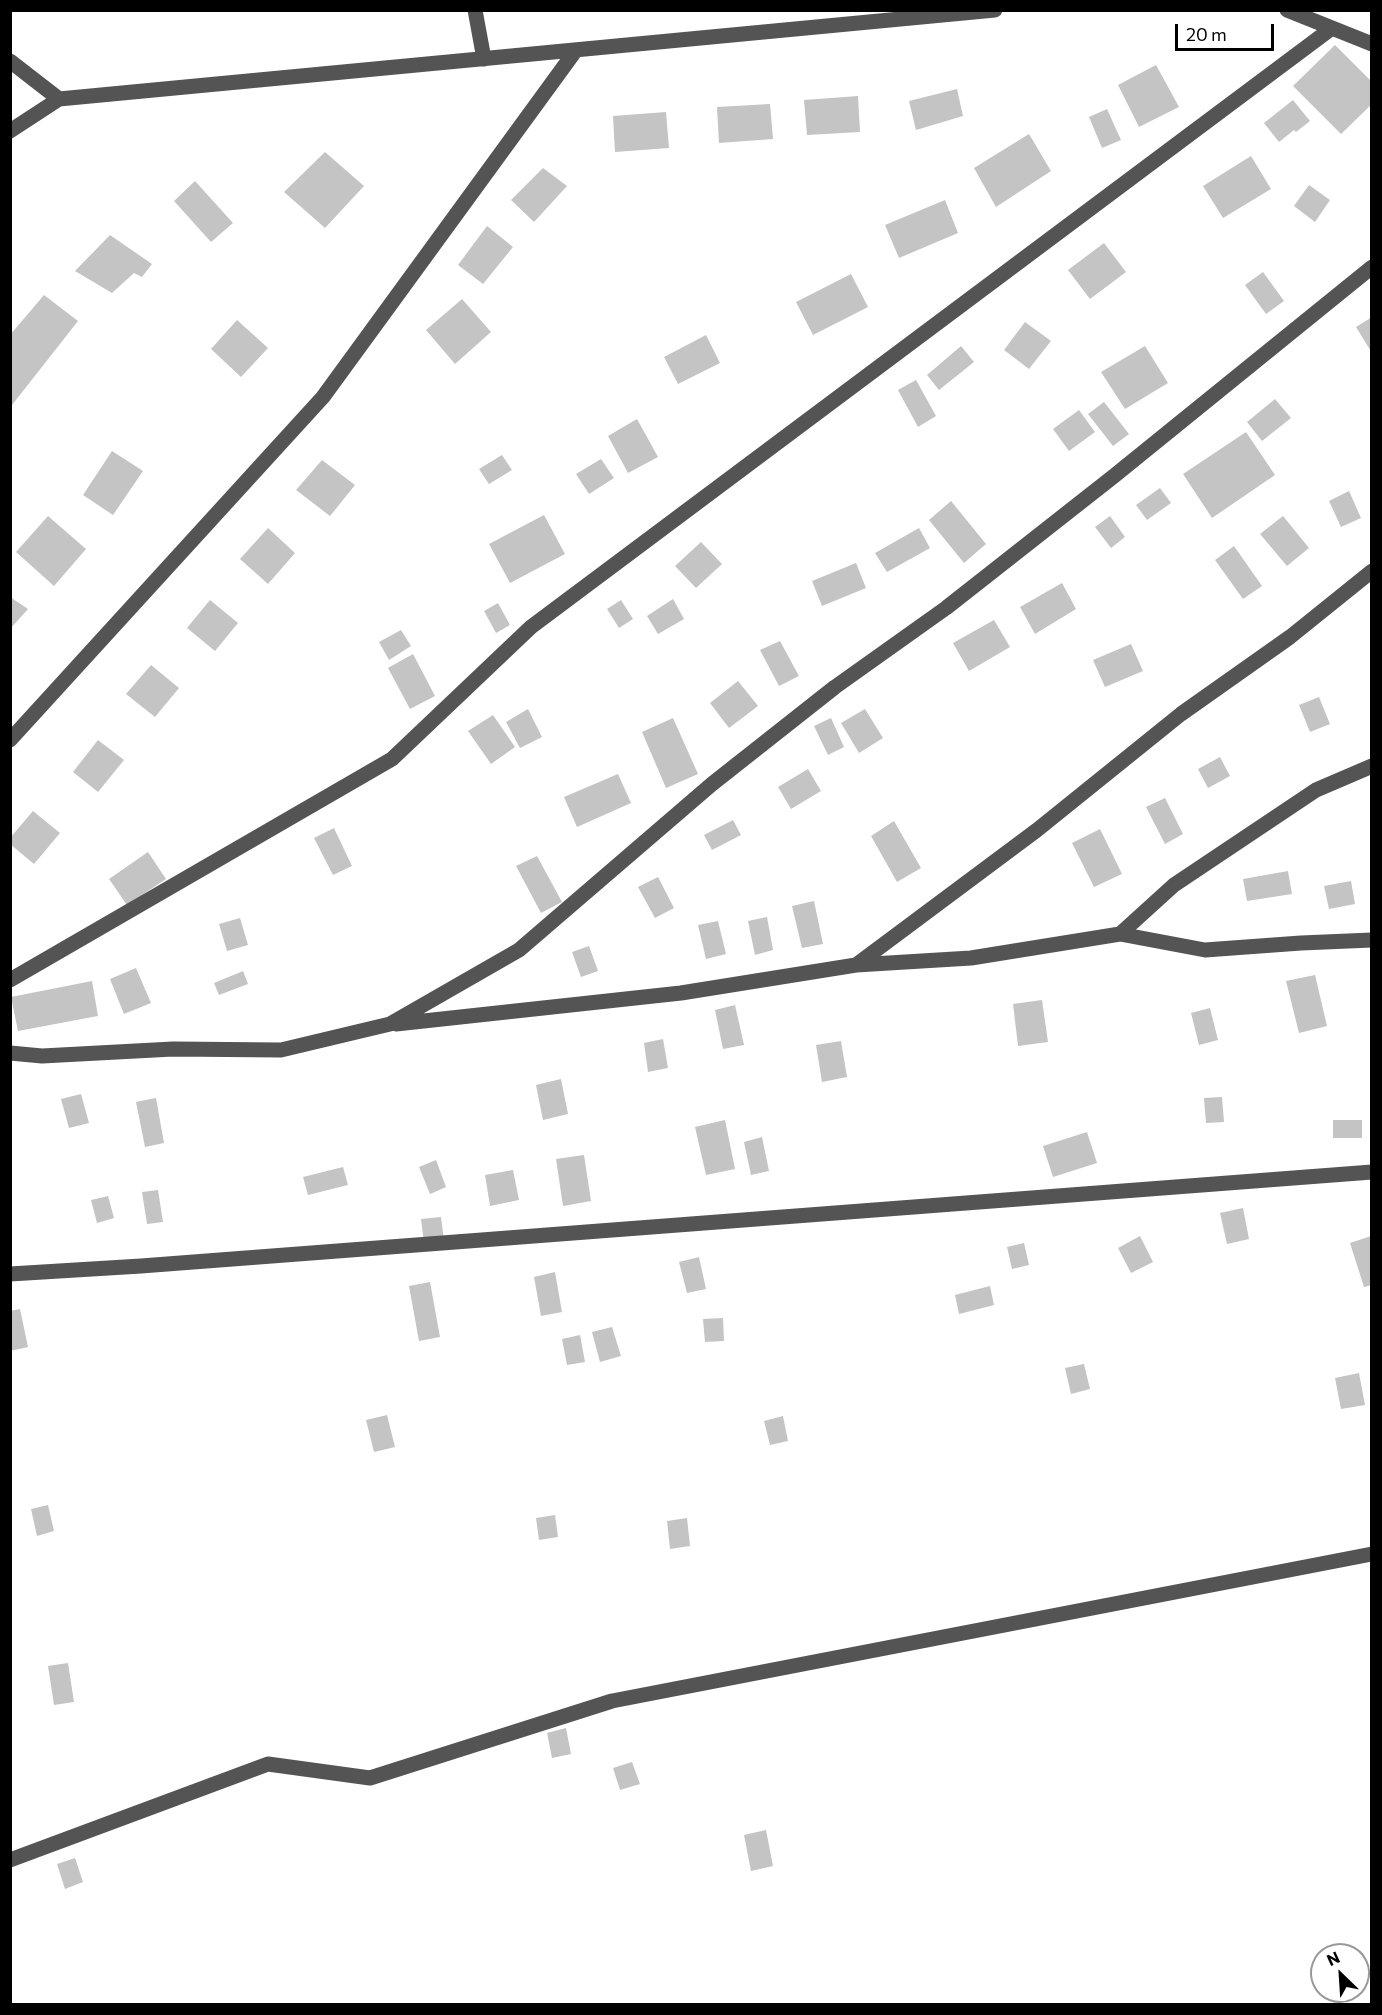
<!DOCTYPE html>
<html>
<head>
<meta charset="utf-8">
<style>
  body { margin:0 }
  #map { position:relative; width:1382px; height:2015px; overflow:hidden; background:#fff; font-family:Commissioner,sans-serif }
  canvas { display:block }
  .frame { position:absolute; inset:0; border:12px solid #000; pointer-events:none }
  .north { position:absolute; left:1310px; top:1943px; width:60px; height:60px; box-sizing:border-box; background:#fff; border:2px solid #999; border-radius:50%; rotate:335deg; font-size:16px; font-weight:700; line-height:24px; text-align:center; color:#000 }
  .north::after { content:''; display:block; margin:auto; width:21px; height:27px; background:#000; clip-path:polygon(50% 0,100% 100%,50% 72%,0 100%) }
  .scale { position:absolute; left:1175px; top:24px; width:99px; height:27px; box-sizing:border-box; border:3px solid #000; border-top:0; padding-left:8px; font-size:18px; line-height:21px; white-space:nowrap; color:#000; -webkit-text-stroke:4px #fff; paint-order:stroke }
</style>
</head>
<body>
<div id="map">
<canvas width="1382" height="2015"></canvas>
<div class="frame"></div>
<div class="north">N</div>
<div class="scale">20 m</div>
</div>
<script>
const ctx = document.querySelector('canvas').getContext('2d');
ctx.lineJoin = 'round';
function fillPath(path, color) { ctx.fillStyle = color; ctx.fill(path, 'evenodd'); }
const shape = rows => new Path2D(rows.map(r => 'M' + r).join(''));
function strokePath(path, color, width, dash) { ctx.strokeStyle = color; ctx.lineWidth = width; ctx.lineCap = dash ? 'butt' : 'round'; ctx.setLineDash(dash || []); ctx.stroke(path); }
fillPath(shape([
  [1335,45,1372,82,1372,104,1341,134,1293,86],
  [1156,65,1179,107,1139,127,1118,85],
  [957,89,963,116,916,130,909,101],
  [858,96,860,132,807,135,804,100],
  [1293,100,1310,121,1296,132,1294,130,1279,142,1264,123],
  [770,104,773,139,719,143,717,107],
  [1107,109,1121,140,1102,148,1089,117],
  [666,112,669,148,615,152,613,116],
  [1029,134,1051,171,996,207,974,168],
  [325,152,364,186,325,228,284,192],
  [1251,156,1271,189,1223,218,1203,186],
  [543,168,567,186,534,222,511,200],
  [195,181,233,223,211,242,174,201],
  [1309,185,1330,200,1315,222,1294,206],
  [945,200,958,233,899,258,885,225],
  [487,226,513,247,483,284,458,265],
  [110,235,152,264,142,277,134,273,112,293,75,271],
  [1104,243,1126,272,1090,299,1068,270],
  [1263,272,1284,301,1266,314,1245,285],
  [851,274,868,307,813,335,796,302],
  [44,295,78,321,12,405,10,403,10,335],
  [462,299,491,332,455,364,426,330],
  [1372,317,1372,353,1356,327],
  [237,320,268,348,241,377,211,349],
  [1025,322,1051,341,1029,369,1004,350],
  [706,335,720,363,678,384,664,357],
  [961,346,974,362,939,390,927,375],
  [1145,346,1168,383,1125,409,1101,372],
  [916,380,936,416,918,427,898,390],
  [1275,399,1291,418,1262,441,1247,422],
  [1104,402,1129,434,1113,446,1088,414],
  [1079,410,1095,432,1069,451,1053,429],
  [637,419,658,457,628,473,608,436],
  [1246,432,1275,475,1212,518,1183,474],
  [112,451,143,471,113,515,83,495],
  [502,455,512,470,489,484,479,469],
  [601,459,614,478,589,494,576,474],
  [322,460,355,485,330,516,296,490],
  [1160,488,1171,503,1147,520,1136,505],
  [1349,491,1361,518,1341,527,1329,501],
  [951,501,986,544,964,563,929,520],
  [544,515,565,554,510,583,489,544],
  [48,516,86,549,54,586,16,552],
  [1110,516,1125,537,1111,548,1095,527],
  [1283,516,1309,548,1287,566,1260,534],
  [268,528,295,553,268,584,240,559],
  [919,528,930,548,887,572,875,553],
  [701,542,722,564,696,588,675,566],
  [1234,546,1262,586,1243,599,1215,560],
  [856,563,866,588,822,606,812,581],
  [1062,583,1076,609,1035,634,1020,607],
  [10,597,28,609,10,629],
  [673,599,684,619,658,634,647,616],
  [210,600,238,623,215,651,187,628],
  [621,600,633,619,619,628,607,609],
  [498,603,510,625,496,633,484,611],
  [994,620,1010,647,969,671,953,643],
  [401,630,411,646,389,660,379,642],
  [780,641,799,676,779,686,760,650],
  [1131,644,1143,671,1105,687,1093,660],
  [413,654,435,696,410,709,388,668],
  [151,665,179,688,155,717,126,694],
  [738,681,758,706,729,728,710,703],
  [1319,697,1330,724,1310,732,1299,705],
  [528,709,542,737,520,748,506,722],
  [865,709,883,738,859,753,841,723],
  [493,715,515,747,491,764,468,731],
  [673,718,698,774,666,788,642,732],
  [831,718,844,747,828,755,814,726],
  [98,740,124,760,98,792,73,772],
  [1220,757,1230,776,1208,788,1198,769],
  [808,769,821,791,791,809,778,787],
  [618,774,631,803,577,827,564,797],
  [1165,798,1183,834,1165,844,1146,807],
  [33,811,60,833,34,864,10,844,10,838],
  [733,820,741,835,712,850,704,835],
  [894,821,921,868,897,882,871,836],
  [334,828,352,866,333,875,314,838],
  [1100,829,1122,874,1094,887,1072,843],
  [148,852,166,879,127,905,109,879],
  [537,856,562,902,541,913,516,866],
  [1288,871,1292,894,1247,901,1243,879],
  [658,877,674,908,655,918,638,887],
  [1351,881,1355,904,1329,909,1324,886],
  [814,901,823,944,802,948,792,906],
  [767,917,773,950,755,955,748,921],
  [240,918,248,945,227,951,219,924],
  [718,921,726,954,706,959,698,925],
  [589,946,598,971,581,977,572,952],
  [136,968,151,1003,124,1014,110,979],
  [243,971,248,984,219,995,214,983],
  [1315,975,1327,1026,1299,1033,1286,981],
  [92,981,98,1016,18,1031,11,997],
  [1042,1000,1048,1042,1018,1046,1013,1004],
  [735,1005,744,1045,723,1049,715,1010],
  [1210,1008,1218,1040,1199,1045,1191,1013],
  [663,1039,668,1068,648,1072,644,1043],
  [841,1041,847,1077,822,1082,816,1045],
  [561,1079,568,1114,543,1120,536,1085],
  [81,1094,89,1123,69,1128,61,1099],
  [1222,1097,1224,1122,1206,1123,1204,1098],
  [156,1098,164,1143,145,1147,136,1102],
  [725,1120,735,1169,706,1175,695,1127],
  [1333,1120,1362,1120,1362,1138,1333,1138],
  [1087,1132,1097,1163,1053,1177,1043,1146],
  [762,1137,769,1171,751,1175,744,1142],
  [584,1155,591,1201,563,1206,556,1159],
  [436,1160,446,1187,430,1194,419,1167],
  [343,1167,348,1185,308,1195,303,1177],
  [513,1170,519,1200,490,1206,485,1175],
  [158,1190,163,1222,147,1224,142,1192],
  [108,1196,114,1218,97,1223,91,1200],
  [1243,1208,1249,1239,1227,1244,1220,1213],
  [441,1217,444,1240,424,1243,421,1219],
  [1140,1236,1153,1262,1131,1273,1118,1248],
  [1371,1236,1372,1285,1364,1287,1350,1243],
  [1024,1243,1029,1265,1012,1269,1007,1247],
  [699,1257,706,1289,687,1293,679,1262],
  [555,1272,562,1312,541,1316,534,1277],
  [430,1282,440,1337,419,1341,409,1286],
  [990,1286,994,1305,959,1314,955,1295],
  [20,1309,28,1347,10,1351,10,1311],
  [723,1318,724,1341,705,1342,703,1319],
  [612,1327,621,1356,600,1362,592,1332],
  [580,1335,585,1362,567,1365,562,1339],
  [1084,1364,1090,1389,1071,1394,1065,1368],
  [1359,1373,1365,1405,1341,1409,1335,1378],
  [387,1415,395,1447,374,1452,366,1420],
  [783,1416,788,1441,770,1445,764,1421],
  [48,1505,54,1531,37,1536,31,1509],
  [555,1515,558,1537,539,1540,536,1518],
  [687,1518,690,1546,670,1549,667,1521],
  [68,1663,74,1702,54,1705,48,1666],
  [566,1728,571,1754,552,1758,547,1733],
  [632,1762,640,1784,620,1790,613,1768],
  [766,1830,773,1866,751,1871,744,1835],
  [75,1858,83,1882,65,1889,57,1864]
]), '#c4c4c4');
strokePath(shape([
  [475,10,484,59],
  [1287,10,1372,44],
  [10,61,59,99],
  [10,131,59,99,995,10],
  [10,740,323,397,576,50],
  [1120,934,1205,950,1301,943,1372,940],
  [856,965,971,958,1120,934,1174,885,1316,790,1372,766],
  [10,980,392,759,531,627,1332,28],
  [396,1024,681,993,856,965,1037,830,1181,714,1290,637,1372,571],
  [10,1053,42,1056,173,1049,281,1050,390,1024,519,950,712,784,835,687,946,608,1114,476,1372,267],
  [10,1274,141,1266,1372,1172],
  [10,1860,268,1764,370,1778,612,1701,1372,1554]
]), '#545454', 15);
</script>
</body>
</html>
